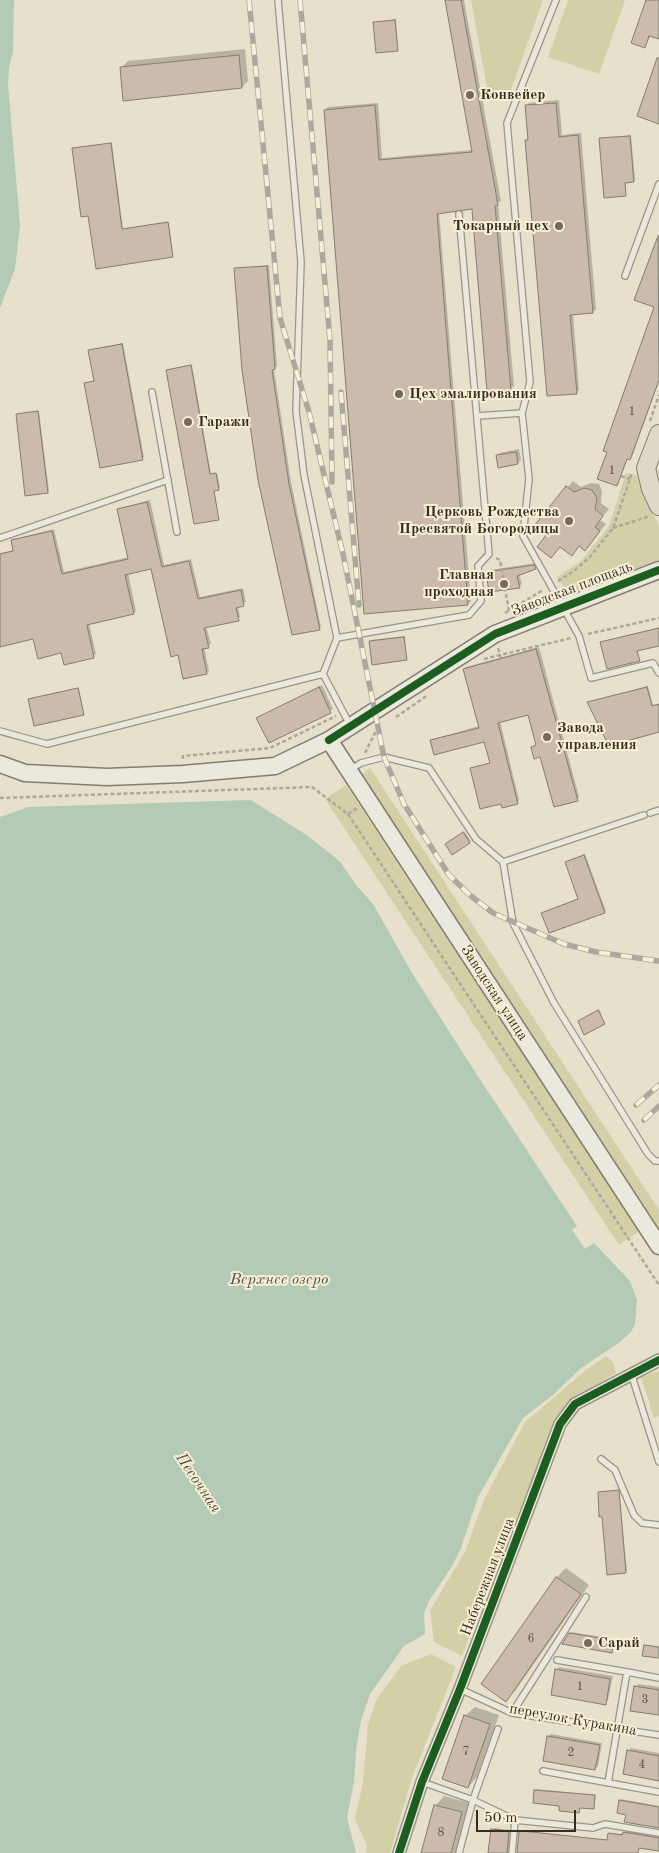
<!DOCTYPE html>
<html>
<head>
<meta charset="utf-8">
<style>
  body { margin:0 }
  #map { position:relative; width:659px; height:1853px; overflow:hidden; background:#e7e0ca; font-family:"Old Standard TT",serif }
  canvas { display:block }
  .scale { position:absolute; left:476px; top:1810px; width:100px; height:22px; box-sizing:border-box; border:2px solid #372c22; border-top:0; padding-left:6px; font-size:15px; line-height:18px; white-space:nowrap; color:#372c22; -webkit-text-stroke:4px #f8efd4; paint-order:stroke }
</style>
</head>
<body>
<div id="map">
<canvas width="659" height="1853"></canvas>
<div class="scale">50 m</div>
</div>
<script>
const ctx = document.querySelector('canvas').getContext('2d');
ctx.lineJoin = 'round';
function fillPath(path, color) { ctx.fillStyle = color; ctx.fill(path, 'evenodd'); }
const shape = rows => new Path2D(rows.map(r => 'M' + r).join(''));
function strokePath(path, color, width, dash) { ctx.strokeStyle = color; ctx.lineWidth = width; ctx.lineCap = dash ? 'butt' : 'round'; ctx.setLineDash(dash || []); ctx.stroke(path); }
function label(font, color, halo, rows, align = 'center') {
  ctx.font = font + ' "Old Standard TT",serif'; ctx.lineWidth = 4; ctx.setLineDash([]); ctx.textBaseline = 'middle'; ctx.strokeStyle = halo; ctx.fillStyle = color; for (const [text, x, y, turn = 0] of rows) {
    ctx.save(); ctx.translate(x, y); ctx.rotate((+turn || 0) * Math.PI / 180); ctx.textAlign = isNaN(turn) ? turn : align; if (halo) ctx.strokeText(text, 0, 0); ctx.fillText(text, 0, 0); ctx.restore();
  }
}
fillPath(shape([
  [471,0,543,0,511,90,488,93],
  [568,0,625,0,599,74,548,57],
  [626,473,637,475,643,495,659,525,659,561,569,596,557,577,581,561,609,526],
  [370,768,659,1210,659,1238,358,777],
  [346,785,639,1231,619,1245,325,799],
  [606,1356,613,1362,616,1373,571,1401,555,1421,462,1656,434,1642,430,1610,465,1552,484,1500,525,1422,586,1370],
  [659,1371,659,1416,654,1418,641,1377],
  [431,1654,456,1667,412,1778,390,1853,366,1853,367,1846,355,1819,363,1782,368,1725,377,1699,401,1666]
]), '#d3d0a8');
fillPath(shape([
  [0,0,14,0,13,52,9,67,8,84,20,225,15,269,0,308],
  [251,800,305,834,331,854,341,863,356,885,373,904,412,973,477,1075,577,1226,572,1230,585,1249,594,1243,630,1281,637,1300,635,1324,631,1332,620,1342,581,1368,553,1395,523,1418,478,1497,461,1548,452,1566,429,1601,424,1613,425,1634,404,1646,370,1694,361,1720,356,1750,354,1782,347,1818,356,1853,0,1853,0,817,28,807]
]), '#b2cab6');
fillPath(shape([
  [446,0,464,0,501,201,498,203,514,386,511,389,473,208,439,212,471,601,468,604,325,110,328,107,378,103,382,158,473,150],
  [647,0,659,0,659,38,651,35,645,47],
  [396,19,398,49,397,50,375,22],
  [245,49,248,81,242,87,121,68,128,61],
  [559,100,562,135,581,133,596,309,593,312,573,313,579,390,576,393,527,140,529,138,526,106,529,103],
  [631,135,635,180,626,182,625,195,601,139],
  [112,143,123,229,169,222,173,255,97,268,89,215,74,148],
  [659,236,659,381,632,457,628,458,617,485,656,307,636,299],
  [269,265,277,366,274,369,291,482,321,627,319,628,235,269],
  [123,343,144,457,101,466,85,384,95,381,90,350],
  [192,365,211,474,217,473,220,487,214,489,218,519,167,370],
  [39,411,49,491,48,492,17,415],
  [519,449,521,460,518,463,499,466,497,456,500,453],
  [573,481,581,487,591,483,599,484,602,491,601,503,609,509,600,520,606,524,591,543,580,545,572,554,536,526],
  [150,500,164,565,191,559,200,597,243,588,246,602,238,606,240,617,206,626,211,644,204,647,209,671,207,673,179,654,152,567,128,573,136,611,134,613,89,623,96,654,93,657,62,652,34,638,0,646,0,553,14,550,12,541,14,539,54,529,64,572,129,557,118,509],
  [536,563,538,566,535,568,519,574,522,584,519,587,488,572,490,570],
  [659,628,659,645,638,650,639,660,602,642],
  [405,636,406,659,370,641,371,640],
  [539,647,579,797,577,800,532,747,537,744,529,713,500,721,519,800,517,803,472,769,491,762,485,741,431,740,479,726,464,669,466,667],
  [322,685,333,709,269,741,258,718],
  [648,686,653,705,659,704,659,731,588,703],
  [79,688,84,714,30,699,31,698],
  [465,832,471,841,452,853,448,843],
  [585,854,606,911,549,932,543,913,579,899,566,862],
  [600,1010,604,1023,579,1021,580,1020],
  [619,1490,627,1571,625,1572,603,1516,599,1493],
  [566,1568,589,1585,515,1691,506,1700,556,1578],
  [571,1632,614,1639,612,1650,570,1633],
  [559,1667,613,1676,608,1700,605,1703,556,1670],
  [638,1684,659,1687,659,1714,635,1687],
  [475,1707,499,1715,477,1777,468,1787,465,1716],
  [551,1734,602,1743,598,1766,595,1769,548,1736],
  [631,1748,659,1753,659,1780,628,1751],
  [536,1789,596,1795,594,1807,580,1807,579,1812,560,1805,534,1802],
  [444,1796,470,1803,457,1853,423,1853,435,1806],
  [621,1799,659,1806,659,1827,627,1814],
  [494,1828,510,1830,509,1853,489,1853],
  [521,1831,609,1840,611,1833,624,1834,625,1831,659,1837,659,1850,639,1847,639,1853,518,1853]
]), '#0003');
const building = shape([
  [445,0,461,0,498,205,495,206,511,390,487,392,472,209,437,214,468,605,364,614,324,110,375,105,379,160,472,152,445,0],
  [646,0,659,0,659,39,649,36,645,48,631,43,646,0],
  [395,20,398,51,376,53,373,22,395,20],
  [239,55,242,88,123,101,120,67,239,55],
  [657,58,659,58,659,124,637,116,657,58],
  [556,103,559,137,578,135,593,313,570,315,577,394,547,396,525,140,528,140,525,105,556,103],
  [630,136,634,182,625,183,626,196,604,198,599,138,630,136],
  [111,143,122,229,168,222,173,257,96,269,88,216,81,217,72,148,111,143],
  [658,236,659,380,630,460,627,459,617,486,597,479,607,452,603,451,654,307,634,300,658,236],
  [267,266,275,369,272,370,289,484,320,630,292,635,258,480,242,370,234,268,267,266],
  [122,344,143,460,100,468,84,383,94,381,88,350,122,344],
  [191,365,210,474,216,473,219,490,214,491,219,520,194,524,166,370,191,365],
  [38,411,48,493,25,496,16,414,38,411],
  [516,452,518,464,498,468,496,455,516,452],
  [566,486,574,492,584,488,592,490,597,498,595,509,603,516,595,527,600,531,585,551,579,546,572,556,560,547,551,558,537,547,546,535,534,526,566,486],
  [147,502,162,567,189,561,198,599,241,590,244,606,236,608,239,621,204,628,209,648,202,649,207,674,183,679,178,655,171,657,151,569,125,575,134,614,87,625,94,658,64,665,61,653,38,659,33,639,0,647,0,554,13,551,11,540,52,531,62,574,128,559,117,509,147,502],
  [534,565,536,569,517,576,520,588,489,592,486,572,534,565],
  [659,628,659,646,637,651,640,661,607,669,600,642,659,628],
  [404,637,407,660,372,665,369,641,404,637],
  [536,649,578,801,554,807,540,757,534,759,531,747,536,745,528,715,498,723,518,804,502,808,501,804,480,809,470,768,490,763,484,742,434,755,430,740,479,728,463,669,536,649],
  [319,687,331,713,269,743,256,718,319,687],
  [647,687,652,706,659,704,659,732,609,746,587,702,647,687],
  [78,688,84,715,34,726,28,699,78,688],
  [463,832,470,843,452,855,445,844,463,832],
  [584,855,605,913,549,933,541,913,578,899,565,862,584,855],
  [598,1010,605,1024,584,1035,578,1021,598,1010],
  [619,1490,626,1573,607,1575,602,1517,599,1517,598,1492,619,1490],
  [556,1577,581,1594,506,1702,481,1684,556,1577],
  [569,1633,614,1640,612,1653,562,1644,569,1633],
  [644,1645,659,1647,659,1658,642,1656,644,1645],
  [555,1669,610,1679,606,1705,551,1695,555,1669],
  [634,1686,659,1690,659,1715,630,1711,634,1686],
  [464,1715,490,1724,468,1788,442,1779,464,1715],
  [547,1736,600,1745,595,1770,543,1761,547,1736],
  [627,1750,659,1756,659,1781,623,1774,627,1750],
  [534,1790,595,1795,594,1809,580,1808,579,1813,559,1811,559,1806,533,1803,534,1790],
  [619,1800,659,1807,659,1828,624,1822,626,1815,617,1813,619,1800],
  [434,1805,462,1812,451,1853,421,1853,434,1805],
  [491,1829,509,1831,507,1853,488,1853,491,1829],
  [522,1831,607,1840,608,1833,622,1835,623,1832,659,1838,659,1851,639,1848,638,1853,517,1853,519,1832,522,1831]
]);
fillPath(building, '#ccbbac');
strokePath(building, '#827d71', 1);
const lane = shape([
  [278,0,301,262,296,411,304,475,337,638],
  [625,276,659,184],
  [152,392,177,532],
  [522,413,530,382,507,123,556,0],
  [477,416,522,413,529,479,523,536,579,636,591,678,653,663,659,673],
  [0,538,168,480],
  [350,725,323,674,337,638,469,615,481,601,478,566,489,554,459,214],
  [0,731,47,744,323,674],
  [351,769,361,763,384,757,429,768,476,839,503,862,513,923,554,1003,648,1154,655,1161,659,1161],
  [650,813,659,810],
  [503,862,644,815],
  [631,1373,659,1462],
  [601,1459,615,1470,634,1515,642,1523,659,1525],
  [557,1660,627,1672,608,1783],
  [627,1672,659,1678],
  [460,1689,512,1713,659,1735],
  [512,1713,586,1597],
  [543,1771,659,1792],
  [422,1782,473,1800,498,1729],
  [459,1853,473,1800,515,1820,593,1828,605,1824,659,1833],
  [512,1853,515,1820]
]);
const street = shape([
  [399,1853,422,1782,460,1689,560,1424,575,1404,659,1360]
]);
const secondary = shape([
  [329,740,659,1246],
  [0,764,25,773,107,777,183,774,275,766,329,740,495,634,659,570]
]);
const primary = shape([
  [659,434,646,468,651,489,659,506]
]);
strokePath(lane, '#9b9588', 8);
strokePath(street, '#9b9588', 14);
strokePath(secondary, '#827d71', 19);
strokePath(primary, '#827d71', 20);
strokePath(shape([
  [650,421,659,395],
  [621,476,630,479],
  [613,528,650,516],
  [496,558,500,560,509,611],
  [558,581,574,571,589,558,613,528,632,473],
  [505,613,543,590],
  [588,634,659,618],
  [501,658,500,655,571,638],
  [484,659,500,655,498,648],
  [396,717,428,695],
  [365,753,378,727],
  [183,759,183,756,270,748,336,716],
  [0,798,312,787,348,814,659,1285],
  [348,814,357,808]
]), '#aca89f', 2.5, [4, 2.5]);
strokePath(lane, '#ebe8dd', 5.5);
strokePath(street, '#ebe8dd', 11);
strokePath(secondary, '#ebe8dd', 16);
strokePath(primary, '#ded8c7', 18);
const rail = shape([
  [249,0,280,318,309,412,343,554,384,757,404,804,449,875,471,896,493,913,564,944,596,952,659,961],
  [300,0,330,340,332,482],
  [341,392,359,605],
  [636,1105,659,1085],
  [644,1120,659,1106]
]);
strokePath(rail, '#aca89f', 5.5);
strokePath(rail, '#f8efd4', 4, [11]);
strokePath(shape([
  [329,740,495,634,659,570],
  [399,1853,422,1782,460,1689,560,1424,575,1404,659,1360]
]), '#1b5e20', 8);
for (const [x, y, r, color] of [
  [470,95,5,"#756b5d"],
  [559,226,5,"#756b5d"],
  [399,394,5,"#756b5d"],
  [188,422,5,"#756b5d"],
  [569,521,5,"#756b5d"],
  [504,584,5,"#756b5d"],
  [547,737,5,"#756b5d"],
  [588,1643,5,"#756b5d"]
]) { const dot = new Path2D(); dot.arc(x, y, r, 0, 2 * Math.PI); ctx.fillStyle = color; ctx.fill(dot); strokePath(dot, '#f8efd4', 2); }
label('12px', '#5c5044', null, [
  ["1",632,412],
  ["1",612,471],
  ["6",531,1639],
  ["1",580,1687],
  ["3",645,1700],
  ["7",466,1752],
  ["2",571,1753],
  ["4",642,1765],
  ["8",441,1833]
]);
label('bold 15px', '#372c22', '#f8efd4', [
  ["Конвейер",480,95],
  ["Токарный цех",549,226,"right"],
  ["Цех эмалирования",409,394],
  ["Гаражи",198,422],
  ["Церковь Рождества",559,512,"right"],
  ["Пресвятой Богородицы",559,529,"right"],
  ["Главная",494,575,"right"],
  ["проходная",494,592,"right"],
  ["Завода",557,728],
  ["управления",557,745],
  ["Сарай",598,1643]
], 'left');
label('15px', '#372c22', '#f8efd4', [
  ["Заводская площадь",572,589,-21],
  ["Заводская улица",494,993,57],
  ["Набережная улица",488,1577,-69],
  ["переулок Куракина",573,1720,10]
]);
label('italic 16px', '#505145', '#f8efd4', [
  ["Верхнее озеро",279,1280],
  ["Песочная",198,1483,56]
]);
</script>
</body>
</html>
